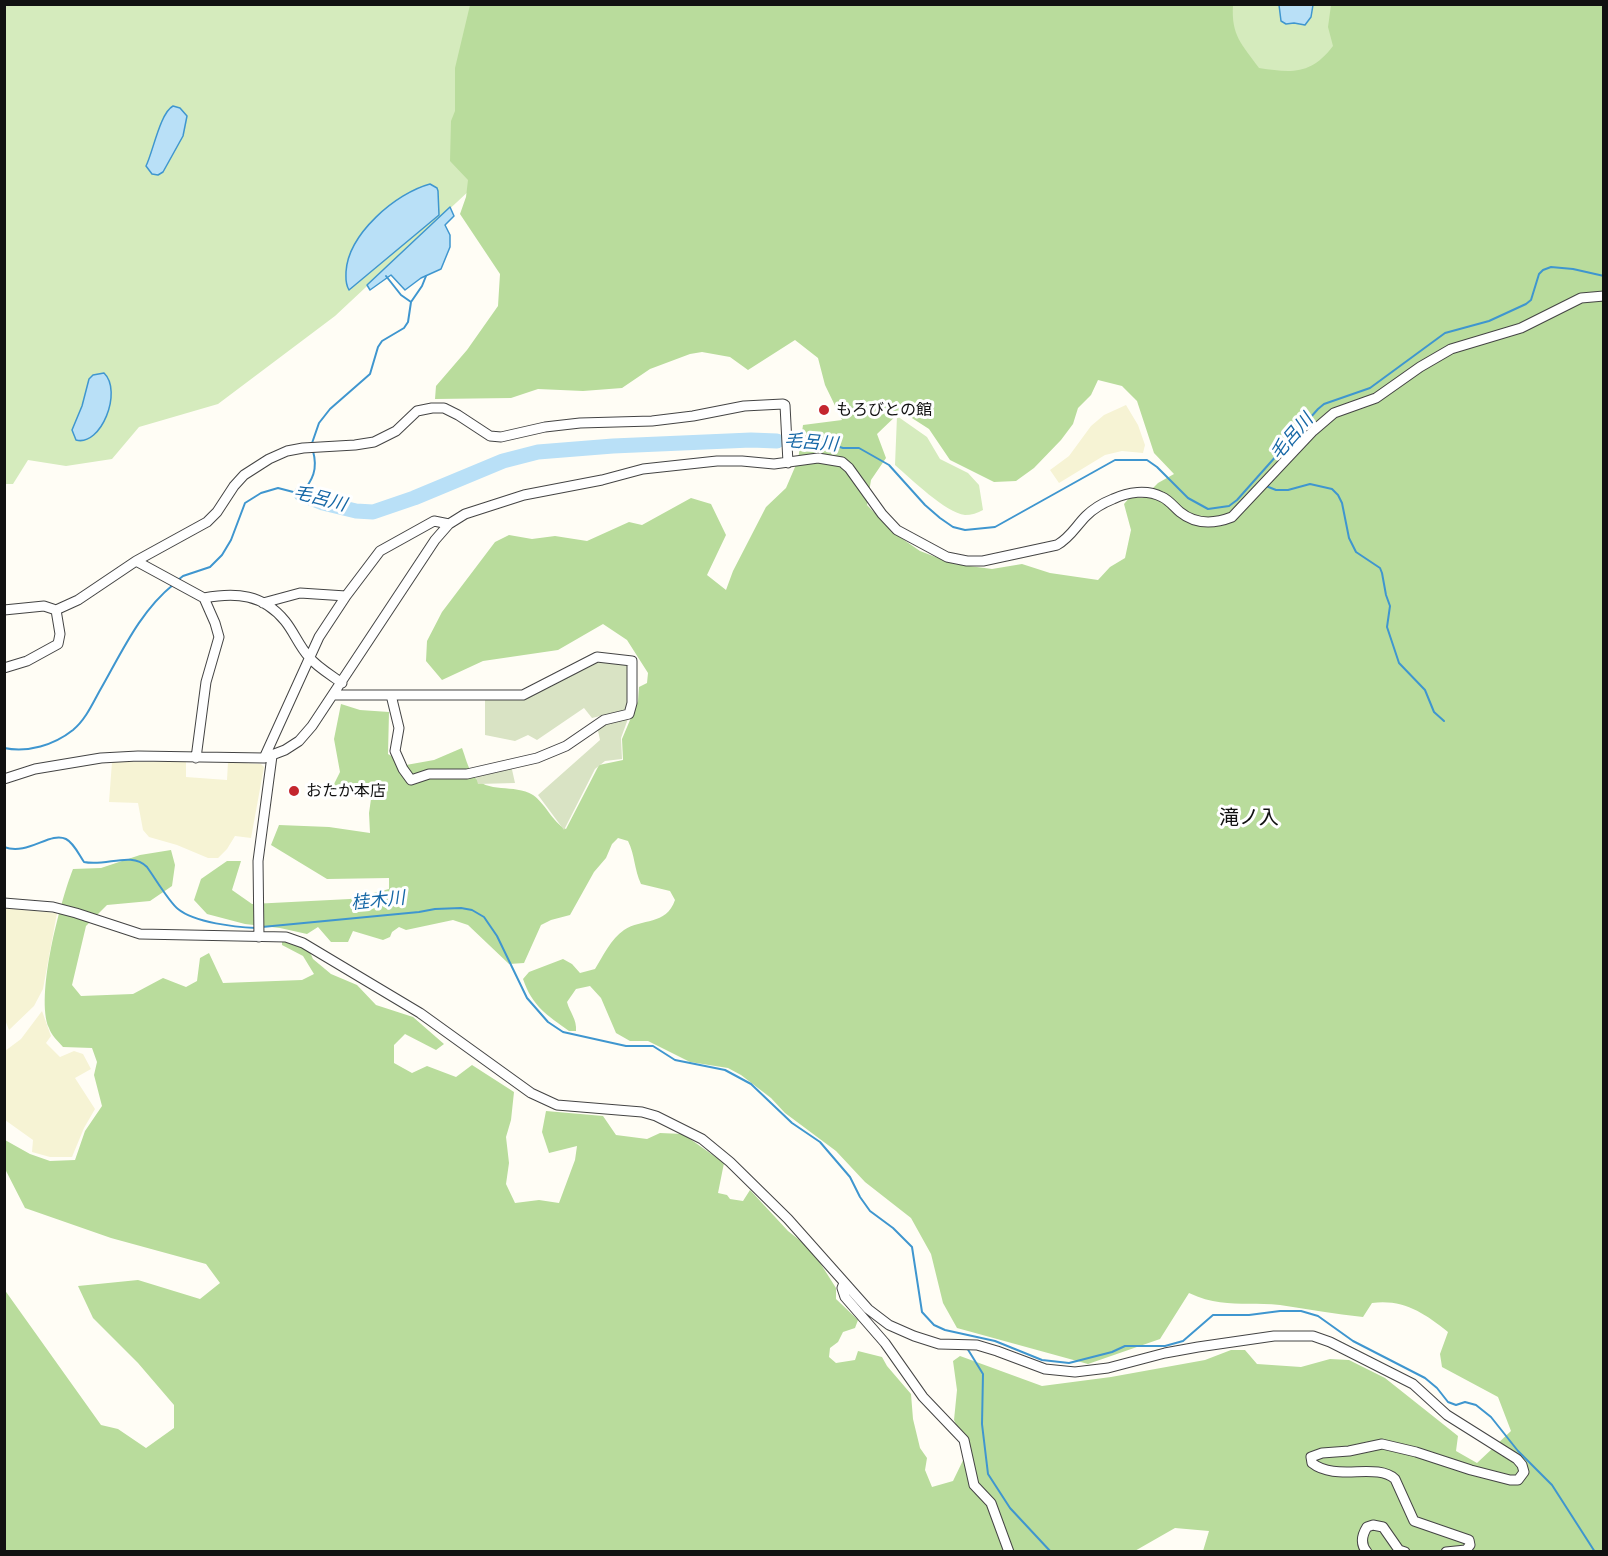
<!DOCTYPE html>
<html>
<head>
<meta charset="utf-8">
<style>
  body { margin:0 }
  #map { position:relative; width:1608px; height:1556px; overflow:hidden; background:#fffdf5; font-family:Merriweather,serif }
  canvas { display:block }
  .frame { position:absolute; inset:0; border:6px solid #111; pointer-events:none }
</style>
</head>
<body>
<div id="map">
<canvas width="1608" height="1556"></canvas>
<div class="frame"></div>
</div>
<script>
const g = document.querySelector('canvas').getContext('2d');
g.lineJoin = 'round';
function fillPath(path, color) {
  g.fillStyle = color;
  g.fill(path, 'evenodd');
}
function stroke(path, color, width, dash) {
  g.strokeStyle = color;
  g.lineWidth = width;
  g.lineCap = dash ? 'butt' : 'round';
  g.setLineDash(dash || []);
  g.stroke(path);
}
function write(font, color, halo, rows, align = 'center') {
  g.font = font + ' Merriweather,"Noto Sans JP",serif';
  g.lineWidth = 6;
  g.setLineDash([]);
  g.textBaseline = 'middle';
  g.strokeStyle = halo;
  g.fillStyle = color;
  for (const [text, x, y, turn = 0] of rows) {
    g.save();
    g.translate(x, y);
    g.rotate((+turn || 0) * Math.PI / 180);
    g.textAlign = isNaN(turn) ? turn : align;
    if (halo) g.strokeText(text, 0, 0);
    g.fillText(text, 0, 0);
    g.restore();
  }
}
const farmland = new Path2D(`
  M1126,405L1138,425L1145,445L1143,453L1122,451L1105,455L1059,483L1050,470L1069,456L1091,426L1104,415Z
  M112,762H186V777L227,780L228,762L261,764L264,767L251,838L235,836L227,849L218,858H208L177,845L149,837L143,830L138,803L109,802Z
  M4,908L57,913L43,989L34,1006L9,1030L4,1017Z
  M42,1011L51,1036L46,1043L60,1057L74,1051L83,1054L91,1069L75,1078L95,1109L84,1128L72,1157H50L32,1152L33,1140L5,1120V1051L21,1039Z`);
const green = new Path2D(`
  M4,5H488L472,188L335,316L218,404L139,427L112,459L66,466L28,460L13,484H5Z
  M1194,5H1375L1323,67L1258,80Z
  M897,416L927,437L940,459L968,473L979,485L983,510C978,513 971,515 965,515C946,513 910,478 895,465Z`);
const forest = new Path2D(`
  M470,5H1233C1231,36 1242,44 1259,68C1292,73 1311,75 1333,46L1328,27L1331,5H1603V1551H1203L1209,1531L1175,1528L1133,1552L5,1551L4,1289L101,1425L118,1429L146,1448L174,1428V1405L138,1363L93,1318L78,1286L138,1280L200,1299L220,1283L206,1264L111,1238L25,1208L4,1167L5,1140L30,1154L50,1161L75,1160L85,1131L102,1106L94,1075L97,1062L92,1048L63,1047C58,1041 51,1035 49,1028C35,997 60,902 73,869L101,868L140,855L171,850L175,865L172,886L150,901L107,905L86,926L72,985L81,996L133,994L163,978L186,987L197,981L200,958L209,953L223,983L302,980L314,974L303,956L282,945V941L309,950L313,959L331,974L357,985L376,1005L413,1017L444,1044L436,1050L405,1034L394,1045V1063L412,1073L427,1066L456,1077L472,1065L514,1092L511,1120L506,1137L509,1163L506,1184L515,1203L539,1200L559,1203L575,1160L577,1146L549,1153L542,1132L546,1111L603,1116L616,1135L647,1139L660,1133L683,1134L724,1163L718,1193L727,1195L730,1199L743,1201L750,1190L788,1231L802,1242L817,1258L836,1288V1299L858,1320L855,1328L843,1332L838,1342L830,1348L829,1357L836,1363L855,1360L858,1351L882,1357L887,1366L911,1394L913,1419L920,1448L927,1458L925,1470L932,1487L953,1481L968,1450L954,1420L957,1390L953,1361L960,1356L1042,1386L1111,1377L1205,1360L1231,1350H1245L1257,1364L1301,1367L1330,1359L1349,1360L1385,1378L1458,1436L1456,1451L1477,1463L1511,1431L1498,1397L1442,1367L1440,1354L1448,1332C1424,1313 1404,1299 1372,1303L1363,1317C1335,1314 1308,1309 1280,1305C1246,1301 1223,1309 1189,1293L1160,1339L1088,1364L957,1328L943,1303L931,1254L911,1218L865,1182L836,1151L785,1113L771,1098L741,1075L728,1068L690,1062L648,1041H630L616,1033L601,998L590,986L576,989L567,1002C570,1013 577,1019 576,1031H569C547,1015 532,1006 523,979L529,972L563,959L572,964L580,973L595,969C603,956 611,939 624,930C642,918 666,926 675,900L670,891L641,884C634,869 635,855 628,841L618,838L612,844L606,858L594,872L570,915L551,920L541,925L524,963L509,964L468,925L453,920L406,930L399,927L392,932L390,937L383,940L353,931L348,942H331L318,927L307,934L280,928L245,924L207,914L194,900L201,879L227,861H241L232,890L252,904L350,899L389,889V878L327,879L271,845L279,825L329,827L370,833L369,813L371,799L356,790L333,786L340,772L334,739L341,704L360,710L389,712L388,754L406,765L434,760L462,748C465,756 468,768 473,775C487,795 514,783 533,795C546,804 552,822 566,829L599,765L623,760L622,739L638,701L639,687L647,683L648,673L627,640L603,624L558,650L483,661L442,680L426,661L427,641L442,612L495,542L509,535L532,539L555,536L587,541L629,522L642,525L691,498L711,504L726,535L707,575L726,590L733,571L766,507L786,488L798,460L803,425L842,420L825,385L818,358L795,340L748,370L730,357L702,352L690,354L650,369L622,388L583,391L538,389L511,398L435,399L436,386L467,350L498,306L500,274L460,214L466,197L468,180L450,161L451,121L455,111V68ZM1098,380L1122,386L1137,401L1154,453L1174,474L1158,483L1143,498L1130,497L1124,504L1131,530L1125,558L1110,567L1098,580L1050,573L1022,564L992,569L954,564L920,551L894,533L867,505L871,480L886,458L877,434L901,411L929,429L950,460L994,482L1016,481L1034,468L1061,440L1073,424L1078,408L1091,395Z`);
const cemetery = new Path2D(`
  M597,660L629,663L630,703L625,710L592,718L584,708L537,740L528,735L515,741L485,735V699H524Z
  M629,716L621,738L622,759L605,761L595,769L564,830L538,795L600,740L597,726Z
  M511,765L515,783L478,784L475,774Z`);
const water = new Path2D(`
  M1279,5H1313L1311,17L1305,25L1294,23L1286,24L1281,21Z
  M173,106L180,108L187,116L183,136L163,172L158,175L152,174L146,166C153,152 160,113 173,106Z
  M430,184L437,188L438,191L439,215L349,290C345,283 346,279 346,272C348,234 396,193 430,184Z
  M450,207L454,216L445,225L450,235V247L441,269L421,278L405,290L391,275L370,290L367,285Z
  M104,373C123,391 101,447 76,440L72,430L82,406L89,379L93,375Z`);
const stream = new Path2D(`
  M386,276L401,295L411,302
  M790,440L812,439L843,448H859L889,465L925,505L940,518L953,527L965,530L995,527L1115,460H1147L1157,467L1188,498L1208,509L1229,506L1237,500L1318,409L1324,404L1370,388L1445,333L1489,321L1526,304L1531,300L1539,274L1543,270L1551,267L1573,269L1604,276
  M777,441L784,440
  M311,446L319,423L330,409L370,374L378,347L382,341L404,328L408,322L411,302L422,286L426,276
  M1266,486L1276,490H1288L1310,484L1332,489L1338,495L1342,503L1349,538L1356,552L1380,568L1382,573L1386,595L1390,606L1387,627L1399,663L1425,690L1434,712L1444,721
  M178,580L183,576L210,567L222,555L231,540L245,503L261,493L278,488L301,494C313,480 318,469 313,451
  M4,748C28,753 54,745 73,730C85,720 92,705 99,692C121,654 139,612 174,584
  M4,847C28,856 50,831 66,839C74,843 79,855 84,862C106,867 131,851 147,867C155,878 169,902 178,909C195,923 236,927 256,928
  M262,927L419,912L435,909L461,908L472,910L484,917L497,936L527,998L548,1022L563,1032L626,1046H653L675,1060L725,1070L751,1084L792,1123L820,1142L850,1177L860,1197L870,1211L893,1228L912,1247L922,1312L934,1325L945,1330L995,1341L1042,1360L1069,1363L1112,1352L1125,1346H1165L1183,1341L1213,1315H1249L1280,1311H1301L1318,1316L1353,1341L1425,1378L1437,1388L1448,1402L1456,1405L1465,1402L1476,1405L1491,1417L1518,1451L1552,1485L1595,1552
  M967,1348L983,1374L982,1424L988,1474L1010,1508L1051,1552`);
const river = new Path2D(`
  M301,494L323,503L356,511L373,512L414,498L503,461L538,452L613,446L751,440L777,441`);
const minor = new Path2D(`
  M136,561L204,598L215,623L219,637L206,682L196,758
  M204,598C236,592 263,594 285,621C294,632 299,646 309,657C317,667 331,675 342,683
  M263,603L300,593L346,596
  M4,610L44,606L56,610
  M56,610L78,600L136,561L207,522L217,512L234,486L244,475L269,459L287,451L303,448L355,445L374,442L396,431L417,411L432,408H444L458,415L490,436L501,437L545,427L580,423L652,421L693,416L744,406L783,404L785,405L788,463
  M597,657L632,661V703L629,714L604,720L566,746L537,758L467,774H429L411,780L403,769L395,751L399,728L391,695H523Z
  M4,668L27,661L58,644L60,634L56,610
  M333,695H391
  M264,758L319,637L346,596L380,551L434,521L449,524
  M4,779L35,769L101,758L138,756L264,758L285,750L299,741L312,726L435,540L449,524L465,514L524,495L602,480L643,469L717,461H742L774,464L818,458L842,462L849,468L882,514L897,530L947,557L967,561H983L1057,545C1070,538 1076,526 1086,516C1094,508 1103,503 1113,499C1128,492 1147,489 1162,497C1169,500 1174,507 1180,512C1196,525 1214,524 1232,517L1313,431L1334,413L1376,398L1420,367L1451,349L1521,328L1581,298L1604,296
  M4,903L53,907L76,913L140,934L286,937L303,943L420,1013L531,1093L557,1105L642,1112L656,1116L702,1139L730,1162L788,1219L868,1309L889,1325L914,1336L939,1344L977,1345L997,1351L1045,1369L1075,1372L1108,1368L1165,1353L1198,1347L1274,1336H1313L1330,1342L1413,1384L1447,1415L1517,1459L1522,1465L1524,1472L1518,1480H1510L1471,1470L1416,1452L1382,1444L1349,1451L1322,1453L1311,1457L1312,1463C1336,1482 1376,1462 1395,1479L1414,1521L1469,1540L1470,1545L1466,1550L1446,1552
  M259,937L258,861L272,756
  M844,1283L842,1288L845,1297L885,1343L923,1397L964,1440L974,1485L991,1503L1009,1552
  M1367,1552C1360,1544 1362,1535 1367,1527L1373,1525L1383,1527L1399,1550L1405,1552`);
const markers = [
  [824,410,6,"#c4262e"],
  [294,791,6,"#c4262e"]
];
const poiNames = [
  ["もろびとの館",836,410],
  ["おたか本店",306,791]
];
const waterNames = [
  ["毛呂川",1292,437,-49],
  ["毛呂川",811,443,5],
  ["毛呂川",320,499,15],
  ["桂木川",378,901,-6]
];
const quarterNames = [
  ["滝ノ入",1249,818]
];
fillPath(farmland, '#f6f3d4');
fillPath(green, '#d5ebbd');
fillPath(forest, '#b9dc9c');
fillPath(cemetery, '#d9e3c4');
fillPath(water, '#b9e0f7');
stroke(water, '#3f96cf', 1.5);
stroke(stream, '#3f96cf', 2);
stroke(river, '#b9e0f7', 15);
stroke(minor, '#444', 11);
stroke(minor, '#fff', 9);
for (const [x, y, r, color] of markers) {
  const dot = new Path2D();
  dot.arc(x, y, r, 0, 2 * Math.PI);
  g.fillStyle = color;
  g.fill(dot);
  stroke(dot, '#fff', 2);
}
write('16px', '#111', '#fff', poiNames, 'left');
write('italic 18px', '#1768a6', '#fff', waterNames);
write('20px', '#111', '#fff', quarterNames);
</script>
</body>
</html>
